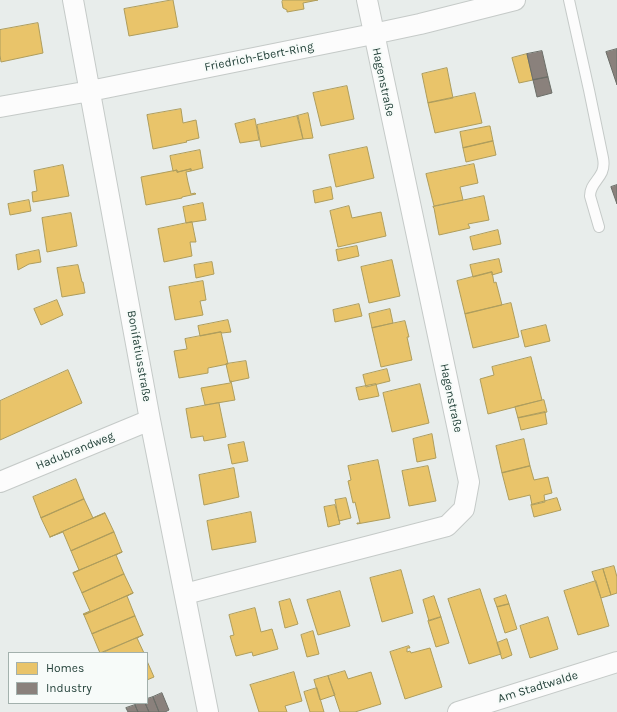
<!DOCTYPE html>
<html>
<head>
<meta charset="utf-8">
<style>
  body { margin:0 }
  #map { position:relative; width:617px; height:712px; overflow:hidden; background:#e8edeb; font-family:Karla,sans-serif }
  canvas { display:block }
  .legend { position:absolute; left:8px; top:652px; width:140px; height:52px; box-sizing:border-box; background:#f7fbf9; border:1px solid #a3b1ad; margin:0; padding:5px 7px; list-style:none; font-size:12px; color:#24423a }
  .legend li { display:flex; align-items:center; gap:8px; height:20px }
  .legend b { width:20px; border:1px solid #a3b1ad }
</style>
</head>
<body>
<div id="map">
<canvas width="617" height="712"></canvas>
<ul class="legend">
<li><b style="height:11px;background:#e9c46a"></b>Homes</li>
<li><b style="height:11px;background:#8a817c"></b>Industry</li>
</ul>
</div>
<script>
const g = document.querySelector('canvas').getContext('2d');
g.lineJoin = 'round';
function fillPath(path, color) {
  g.fillStyle = color;
  g.fill(path, 'evenodd');
}
function stroke(path, color, width, dash) {
  g.strokeStyle = color;
  g.lineWidth = width;
  g.lineCap = dash ? 'butt' : 'round';
  g.setLineDash(dash || []);
  g.stroke(path);
}
function write(font, color, halo, rows, align = 'center') {
  g.font = font + ' Karla,sans-serif';
  g.lineWidth = 4;
  g.setLineDash([]);
  g.textBaseline = 'middle';
  g.strokeStyle = halo;
  g.fillStyle = color;
  for (const [text, x, y, turn = 0] of rows) {
    g.save();
    g.translate(x, y);
    g.rotate((+turn || 0) * Math.PI / 180);
    g.textAlign = isNaN(turn) ? turn : align;
    if (halo) g.strokeText(text, 0, 0);
    g.fillText(text, 0, 0);
    g.restore();
  }
}
const homes = new Path2D(`
  M173,0L178,27L129,36L124,9Z
  M283,0H318L303,3L304,9L287,12V10L283,8L282,2Z
  M38,23L43,53L1,62L0,55V30Z
  M527,54L533,80L519,83L512,58Z
  M447,68L453,98L428,103L422,74Z
  M347,86L354,119L321,126L313,93Z
  M475,93L482,123L435,133L428,103Z
  M181,109L183,123L196,120L199,138L186,141L187,142L153,149L147,115Z
  M308,113L313,138L303,139L297,116Z
  M298,116L303,139L261,147L257,125Z
  M255,119L259,140L240,143L235,124Z
  M489,126H490L493,141L463,148L460,132Z
  M493,141L496,155L466,162L463,148Z
  M367,147L374,178L336,187L329,155Z
  M200,150L203,168L191,171V169L177,172V170L173,171L170,156Z
  M474,164L478,183L460,187L463,200L434,206L426,174Z
  M63,165L69,196L33,202L32,192L37,191L34,171Z
  M191,169V171L186,172L188,182L191,194L195,193L196,194L182,197V198L146,205L141,177L177,170V172Z
  M331,187L333,199L315,203L313,191Z
  M484,196L489,220L468,224L470,228L439,235L434,208L433,207Z
  M29,200L31,211L10,215L8,204Z
  M203,203L206,220L186,223L183,207Z
  M349,206L352,218L381,212L386,236L338,247L330,211Z
  M71,213L77,246L47,252L42,218Z
  M192,222L196,242H190L192,256L164,262L158,229Z
  M498,230L501,244L473,250L470,237Z
  M357,246L359,256L338,261L336,250Z
  M39,250L41,262L29,264L18,270L16,255Z
  M499,259L502,272L492,275V272L473,277L470,265Z
  M392,260L400,296L369,303L361,267Z
  M212,262L214,274L196,278L194,265Z
  M78,265L82,282H83L85,293L62,297L57,268Z
  M492,272L494,283L496,282L502,305L465,314L457,281Z
  M203,281L206,300L200,301L203,315L175,320L169,287Z
  M57,300L63,315L41,325L34,309Z
  M511,303L519,337L473,348L465,314Z
  M359,304L362,316L335,322L333,310Z
  M390,309L393,323L372,328L369,314Z
  M228,320L231,332L222,333L221,332L200,336L198,326Z
  M405,321L409,337H407L412,360L381,367L372,328Z
  M546,325L550,341L525,347L521,331Z
  M221,332L228,364L208,368V373L179,378L174,351L187,349L185,339Z
  M531,357L542,400L488,414L480,379L494,375L492,367Z
  M246,361L249,378L230,382L226,364Z
  M387,369L390,381L366,387L363,375Z
  M68,370L82,403L0,440V401Z
  M231,381L235,400L205,405L201,388L230,383Z
  M376,384L379,396L359,400L356,388Z
  M420,384L429,423L392,432L383,393Z
  M544,400L547,412L518,418L515,407Z
  M219,403L226,437L204,441L203,436L191,438L186,409Z
  M545,412L547,424L521,430L518,418Z
  M432,434L436,458L417,462L413,439Z
  M524,439L530,466L502,473L496,446Z
  M244,442L248,461L232,464L228,445Z
  M378,460L390,518L357,524V523H360L355,502L353,503L348,481L351,480L348,466Z
  M428,466L436,501L409,506L402,471Z
  M530,466L534,480L548,477L552,493L544,495L545,502L532,505L530,495L526,496L509,500L502,473Z
  M234,468L239,497L204,505L199,475Z
  M76,479L84,499L41,518L33,497Z
  M346,498L351,518L339,521L335,500Z
  M557,498L561,510L534,517L531,505Z
  M84,499L93,518L105,513L50,537L41,518Z
  M335,505L340,524L328,527L324,507Z
  M251,512L256,542L212,550L207,521Z
  M105,513L114,532L71,551L63,532L50,537Z
  M114,532L122,552L73,573L79,570L71,551Z
  M122,552L116,555L124,574L82,593L73,573Z
  M614,566L617,577V593L611,595L603,569Z
  M603,569L611,595L601,598L592,572Z
  M401,570L413,613L382,622L370,578Z
  M124,574L133,593L84,615L83,614L90,611L82,593Z
  M596,581L609,626L578,635L564,591Z
  M480,589L501,654L469,664L448,599Z
  M340,591L350,626L318,635L307,600Z
  M133,593L127,596L135,616L92,634L84,615Z
  M506,595L509,604L497,607L494,599Z
  M434,596L441,617L429,621L423,600Z
  M290,599L298,624L285,628L279,602Z
  M509,604L517,629L505,633L497,607Z
  M255,608L261,632L272,629L278,649L253,656L252,652L236,656L230,636L234,635L229,615Z
  M135,616L143,635L100,653L92,634Z
  M441,617L449,643L436,647L428,621Z
  M548,617L558,649L530,658L520,626Z
  M313,631L319,654L307,657L301,635Z
  M143,635L137,638L144,653H102Z
  M507,639L512,655L502,659L497,643Z
  M409,646L410,648H407V652L410,651L411,653L430,648L442,687L405,699L390,652Z
  M147,661L154,677L147,680Z
  M345,671L348,679L371,672L381,704L355,712H340L328,676Z
  M294,672L302,701L285,706L287,712H259L251,687L250,685Z
  M328,676L335,695L320,700L314,680Z
  M317,688L324,712H310L304,692Z`);
const industry = new Path2D(`
  M617,49V85L606,52Z
  M542,51L548,77L533,80L527,54Z
  M548,77L552,93L537,97L533,80Z
  M617,185V204L611,187Z
  M162,693L169,710L165,712H159L153,697Z
  M153,697L159,712H149L145,703H147V699Z
  M139,703H145L149,712H138L135,705Z
  M135,705L138,712H128L126,708Z`);
const service = new Path2D(`
  M569,0L589,90L603,158C604,163 604,167 602,172C598,181 590,185 590,196L599,227`);
const minor = new Path2D(`
  M73,0L150,420L208,712
  M0,107L90,91L373,34L420,24L515,0
  M0,482L150,420
  M185,594L447,526L464,509L469,482L367,0
  M458,712L617,662`);
const streetNames = [
  ["Friedrich-Ebert-Ring",259,57,-11],
  ["Hagenstraße",383,82,78],
  ["Bonifatiusstraße",139,356,80],
  ["Hagenstraße",451,398,78],
  ["Hadubrandweg",75,451,-22],
  ["Am Stadtwalde",538,687,-17]
];
fillPath(homes, '#e9c46a');
stroke(homes, '#ae9d5c', 1);
fillPath(industry, '#8a817c');
stroke(industry, '#6b6e68', 1);
stroke(service, '#c5cac8', 12);
stroke(minor, '#c5cac8', 22);
stroke(service, '#fcfcfc', 10);
stroke(minor, '#fcfcfc', 20);
write('12px', '#24423a', '#f7fbf9', streetNames);
</script>
</body>
</html>
